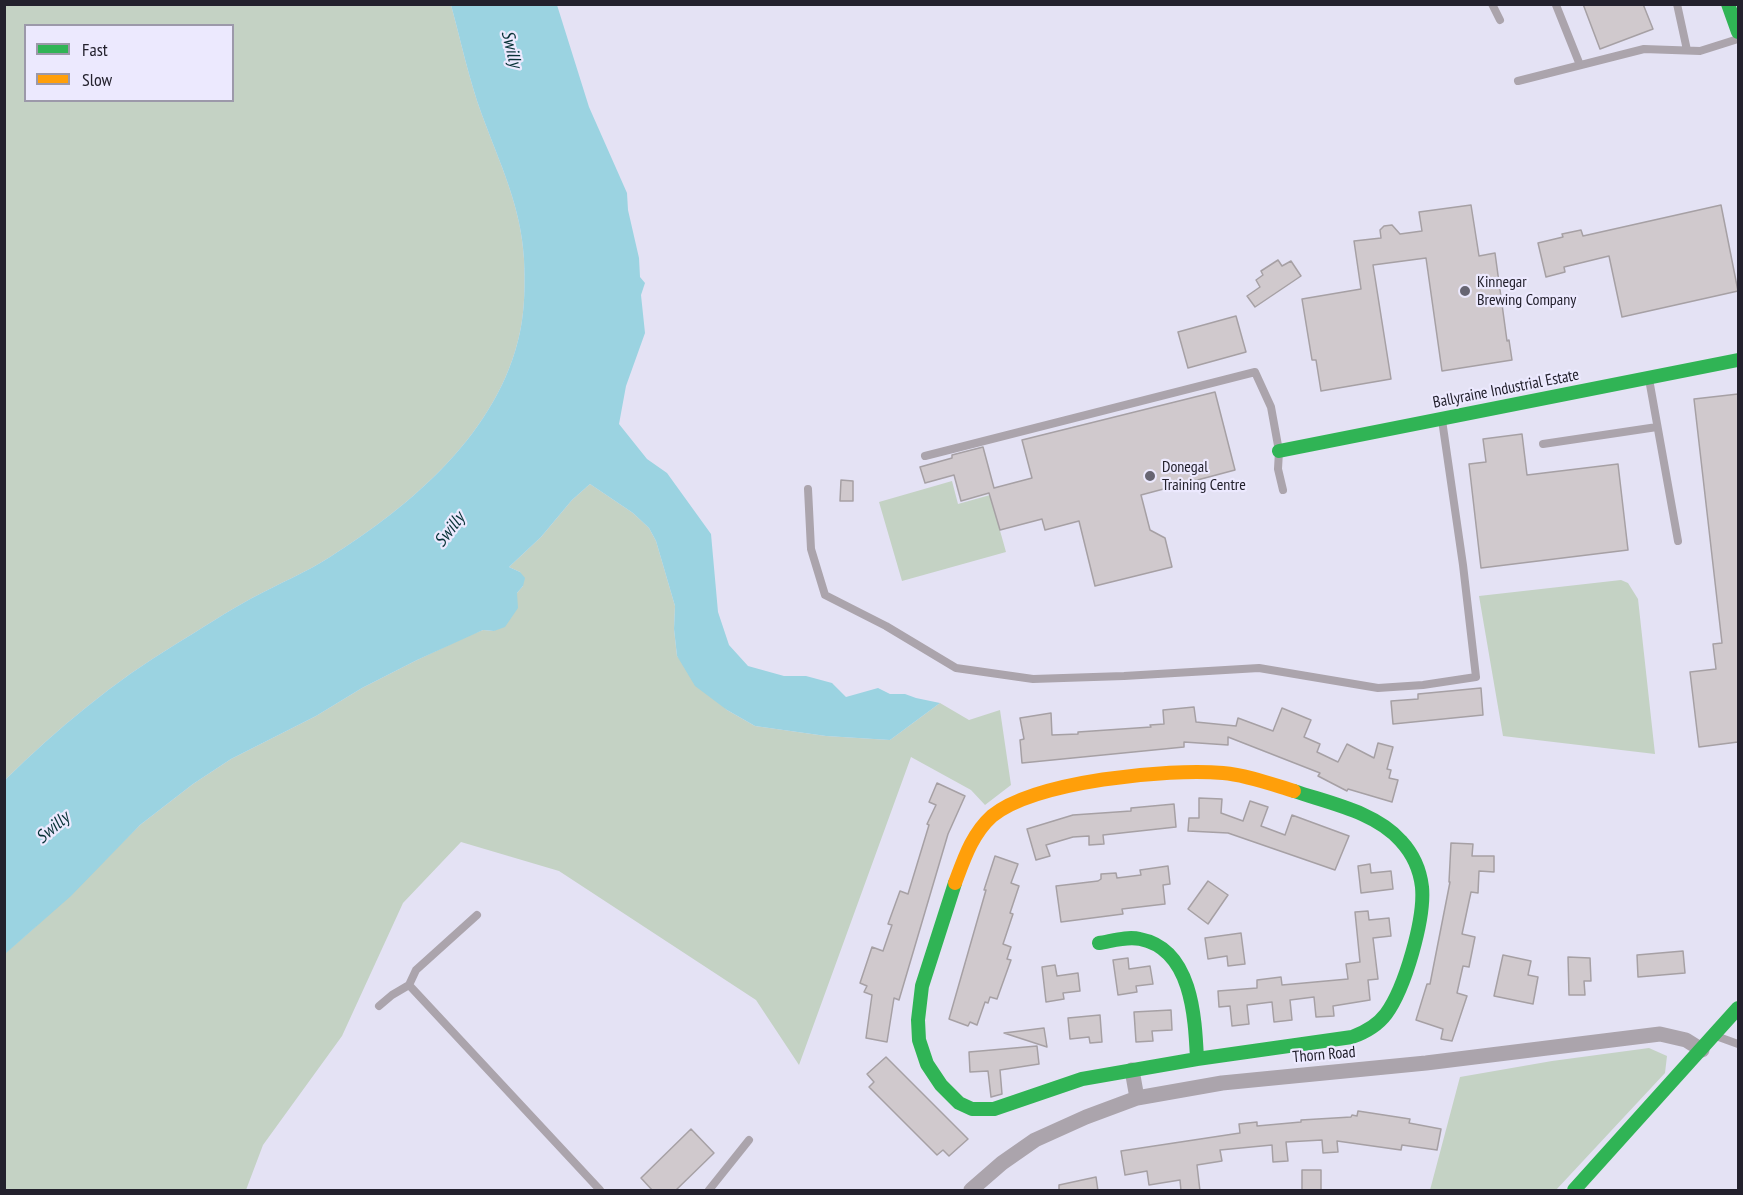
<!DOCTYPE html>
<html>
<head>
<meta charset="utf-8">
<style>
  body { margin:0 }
  #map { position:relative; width:1743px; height:1195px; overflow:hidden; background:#e4e2f4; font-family:"PT Sans Narrow",sans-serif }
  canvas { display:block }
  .frame { position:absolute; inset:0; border:6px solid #23212d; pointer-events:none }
  .legend { position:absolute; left:24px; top:24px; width:210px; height:78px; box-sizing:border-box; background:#ece9fe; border:2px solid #9c99aa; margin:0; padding:8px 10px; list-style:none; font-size:18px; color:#23212d }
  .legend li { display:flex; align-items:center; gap:12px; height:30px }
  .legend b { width:30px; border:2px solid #9c99aa }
</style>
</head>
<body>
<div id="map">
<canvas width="1743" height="1195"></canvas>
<div class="frame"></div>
<ul class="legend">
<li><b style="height:8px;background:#30b455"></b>Fast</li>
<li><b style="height:8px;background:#ff9f0a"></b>Slow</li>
</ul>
</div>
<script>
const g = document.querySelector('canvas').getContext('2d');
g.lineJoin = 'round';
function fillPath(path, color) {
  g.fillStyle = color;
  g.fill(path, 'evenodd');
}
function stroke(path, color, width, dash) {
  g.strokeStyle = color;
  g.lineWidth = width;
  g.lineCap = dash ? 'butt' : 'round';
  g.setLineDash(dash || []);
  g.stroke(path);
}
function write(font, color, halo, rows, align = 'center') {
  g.font = font + ' "PT Sans Narrow",sans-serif';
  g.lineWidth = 4.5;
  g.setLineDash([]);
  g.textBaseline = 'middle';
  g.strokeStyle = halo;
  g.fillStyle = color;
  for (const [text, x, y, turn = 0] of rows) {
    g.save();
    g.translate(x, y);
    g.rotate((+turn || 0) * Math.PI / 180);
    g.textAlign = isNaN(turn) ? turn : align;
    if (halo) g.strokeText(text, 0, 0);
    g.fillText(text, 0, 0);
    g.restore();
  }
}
const green = new Path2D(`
  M5,5H451C461,41 469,80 482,115C500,164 521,206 524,259C525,284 525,308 520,332C499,432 412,505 330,557C305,573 278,584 252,598C226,612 201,629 176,644C113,682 57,729 5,780ZM26,26H232V100H26Z
  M952,481L958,504L990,495L1006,552L902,581L879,502Z
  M590,484L633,513L649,528L656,541L675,606L674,629L677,656L727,710L755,726L826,736L890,740L940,703L969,720L1000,710L1011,785L985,805L971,790L911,757L799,1065L756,1000L559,871L461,842L403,903L342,1036L263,1145L246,1190H5L4,954L33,929L140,825L193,784L231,759L316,716L362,688L417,660L470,635L483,630L494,631L517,593L523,586L520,572L509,567L541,537L572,500Z
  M1621,580L1628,583L1638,599L1655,754L1503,736L1479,596Z
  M1649,1048L1667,1056L1665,1073L1556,1190H1430L1460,1077L1552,1061Z`);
const water = new Path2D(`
  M451,5H557L589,107L627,193L628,210L639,258L640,277L645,283L641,295L645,333L626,386L619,424L647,459L667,473L711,534L718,612L729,645L748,666L784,676H806L832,683L846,697L878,688L890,694H905L916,698L940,703L890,740L826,736L755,726L727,710L695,686L677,656L674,629L675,606L656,541L649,528L633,513L590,484L572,500L541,537L509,567L520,572L525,578L523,586L517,593L518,608L505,627L494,631L483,630L417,660L362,688L316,716L231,759L193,784L140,825L71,896L5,954V780C57,729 113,682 176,644C201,629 226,612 252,598C278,584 305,573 330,557C412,505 499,432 520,332C525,308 525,284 524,259C521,206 500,164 482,115C469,80 461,41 451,5Z`);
const building = new Path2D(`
  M1583,4H1643L1653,29L1600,49Z
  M1471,205L1479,256L1495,253L1507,341L1509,340L1512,360L1442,371L1426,258L1373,265L1391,379L1321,391L1316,360H1312L1302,299L1361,289L1354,241L1381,238L1380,230L1384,226L1392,225L1400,234L1422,231L1419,212Z
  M1721,205L1738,291L1622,317L1609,256L1564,267L1565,272L1546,277L1538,243L1563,237L1562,234L1581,230L1583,236Z
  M1278,260L1282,266L1291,261L1301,276L1255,307L1247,296L1260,287L1256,280L1263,275L1261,271Z
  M1236,316L1246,352L1188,368L1178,332Z
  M1215,392L1235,470L1141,495L1150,530L1165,538L1172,567L1095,586L1079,521L1045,530L1042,519L1000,530L989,493L961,501L954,475L925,483L920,467L952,458V455L983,447L994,488L1032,478L1022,440Z
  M1738,394V742L1699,747L1690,672L1716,669L1713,644L1722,643L1694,399Z
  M1522,434L1527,475L1618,464L1628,550L1481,568L1469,464L1486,462L1483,439Z
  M841,480L853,481V501H840Z
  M1481,688L1483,715L1393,724L1391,701L1418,699V694Z
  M1194,707L1196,722L1236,726L1238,718L1273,731L1282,708L1311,720L1304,737L1320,744L1317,752L1338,762L1347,744L1374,758L1378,743L1393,747L1387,769L1391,770L1389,778L1398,780L1392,802L1348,789L1347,791L1318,776L1320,773L1228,737V745L1184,742V747L1022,763L1020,740L1024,739L1020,718L1051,713L1052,735L1078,734V732L1151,727L1150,725L1164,724L1163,710Z
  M937,783L965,796L948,834L899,1000L894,998L887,1042L866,1038L872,995L864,992L867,986L860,983L872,947L883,951L892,925L888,924L900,891L908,894L929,825L927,824L936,805L929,802Z
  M1199,798L1222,799L1221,813L1243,821L1250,801L1268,807L1261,826L1285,835L1292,815L1349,836L1335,870L1228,833L1188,831L1189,818H1199Z
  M1174,804L1176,827L1103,835L1104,844L1089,845V836L1073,837L1046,845L1050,856L1036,860L1027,829L1073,815L1131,811V808Z
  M1451,843L1473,844L1472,856H1494V872L1479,871L1478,893L1471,892L1462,934L1475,937L1469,967L1463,966L1457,993L1467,996L1452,1041L1441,1039L1443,1029L1416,1020L1427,984H1430L1450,882H1449Z
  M995,856L1018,864L1011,883L1019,886L1010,913L1013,914L1003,944L1011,947L1007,959L1011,960L997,999L990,997L988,1003L985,1002L977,1025L970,1022L968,1026L949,1019L986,890H984Z
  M1370,864L1371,873L1391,871L1393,889L1361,893L1358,866Z
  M1168,866L1170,884L1163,885L1165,904L1122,909L1123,914L1061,922L1056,886L1098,881L1101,879V874L1116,873L1117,878L1141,875L1140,870Z
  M1208,881L1228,895L1208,924L1188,909Z
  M1368,911L1369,920L1389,918L1391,936L1373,938L1378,979L1368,980L1370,1000L1333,1006L1334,1016L1316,1017L1314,997L1290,1000L1292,1020L1274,1022L1272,1002L1247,1005L1249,1024L1232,1026L1230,1006L1219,1007L1218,991L1257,988V980L1281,977L1282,985L1348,979L1346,964L1360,962L1355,912Z
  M1241,933L1245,964L1228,966L1227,956L1208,959L1205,938Z
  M1683,951L1685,973L1638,977L1637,955Z
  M1503,955L1531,961L1528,975L1538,977L1533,1004L1494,996Z
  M1568,957L1590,958L1591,981H1584L1585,995H1569Z
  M1128,958L1129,969L1150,966L1153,984L1136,986L1137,992L1118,995L1113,960Z
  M1055,965L1057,976L1078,973L1080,991L1063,993L1064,999L1046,1002L1042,967Z
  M1171,1010L1172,1030L1152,1031L1153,1041L1136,1042L1134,1012Z
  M1100,1015L1102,1042L1090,1043L1089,1037L1070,1039L1068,1018Z
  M1044,1028L1047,1047L1004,1033Z
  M1037,1046L1039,1064L1000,1070L1002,1094L991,1097L988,1071L970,1072L969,1052Z
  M886,1057L968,1139L949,1156L943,1150L937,1155L869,1087L874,1082L867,1074Z
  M1358,1111L1410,1119L1409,1123L1441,1129L1437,1150L1402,1145L1401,1150L1337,1141L1338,1152L1323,1153L1322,1140L1286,1142L1288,1161L1273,1162L1272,1145L1220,1150L1222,1161L1197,1165L1200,1191H1181L1180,1180L1149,1185L1147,1171L1125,1175L1121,1151L1240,1133L1239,1124L1257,1122V1126L1301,1122V1120L1351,1117L1352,1115L1357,1116Z
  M691,1129L714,1153L675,1191H653L641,1178Z
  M1302,1170H1321V1191H1302Z
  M1096,1177L1098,1191H1059V1185Z`);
const lane = new Path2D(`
  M1492,4L1500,20
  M1677,4L1687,50
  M1556,5L1580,65
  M1518,81L1644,49L1700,51L1738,39
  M1649,379L1678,541
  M1543,444L1657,427
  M925,456L1255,372L1271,407L1279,451L1278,469L1283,490
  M808,489L811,549L825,595L886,626L956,668L1033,679L1124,676L1259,668L1378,688L1423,685L1476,677L1463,565L1442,420
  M409,985L600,1190
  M379,1006L392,995L409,985L416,970L477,915
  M1716,1036L1738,1044
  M709,1190L749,1140`);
const street = new Path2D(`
  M1132,1070L1137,1098
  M971,1190L1002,1163L1035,1140L1086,1117L1137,1098L1222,1083L1426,1063L1660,1034L1686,1040L1702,1050`);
const fast = new Path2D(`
  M1728,4L1738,32
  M1279,451L1738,360
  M955,883L922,986L918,1020L919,1040L927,1064L941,1085L959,1103L972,1109H994L1082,1079L1197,1059
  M1099,943C1112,941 1127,936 1140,939C1192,949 1195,1017 1197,1059L1352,1037C1366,1032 1377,1026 1386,1014C1405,988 1425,919 1422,887C1420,870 1413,854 1401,841C1376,812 1329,803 1294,791
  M1574,1190L1738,1008`);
const slow = new Path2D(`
  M955,883C964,859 972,834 992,816C1035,781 1168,768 1223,773C1247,775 1271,784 1294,791`);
const markers = [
  [1465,291,6,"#676573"],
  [1150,476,6,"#676573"]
];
const poiNames = [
  ["Kinnegar",1477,282],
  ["Brewing Company",1477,300],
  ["Donegal",1162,467],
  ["Training Centre",1162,485]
];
const streetNames = [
  ["Ballyraine Industrial Estate",1506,389,-11],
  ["Thorn Road",1324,1055,-5]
];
const waterNames = [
  ["Swilly",511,49,76],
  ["Swilly",450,530,-53],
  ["Swilly",53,828,-41]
];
fillPath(green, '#c4d2c4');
fillPath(water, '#9bd3e1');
fillPath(building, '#d0c9cd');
stroke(building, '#a6a0a4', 1.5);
stroke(lane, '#aba4ac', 8);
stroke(street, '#aba4ac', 15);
stroke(fast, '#30b455', 14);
stroke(slow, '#ff9f0a', 14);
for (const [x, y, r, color] of markers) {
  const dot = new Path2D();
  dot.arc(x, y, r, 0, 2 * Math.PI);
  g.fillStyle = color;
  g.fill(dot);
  stroke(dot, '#ece9fe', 2);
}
write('16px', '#23212d', '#ece9fe', poiNames, 'left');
write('16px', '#23212d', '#ece9fe', streetNames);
write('italic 18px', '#083237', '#ece9fe', waterNames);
</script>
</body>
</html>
